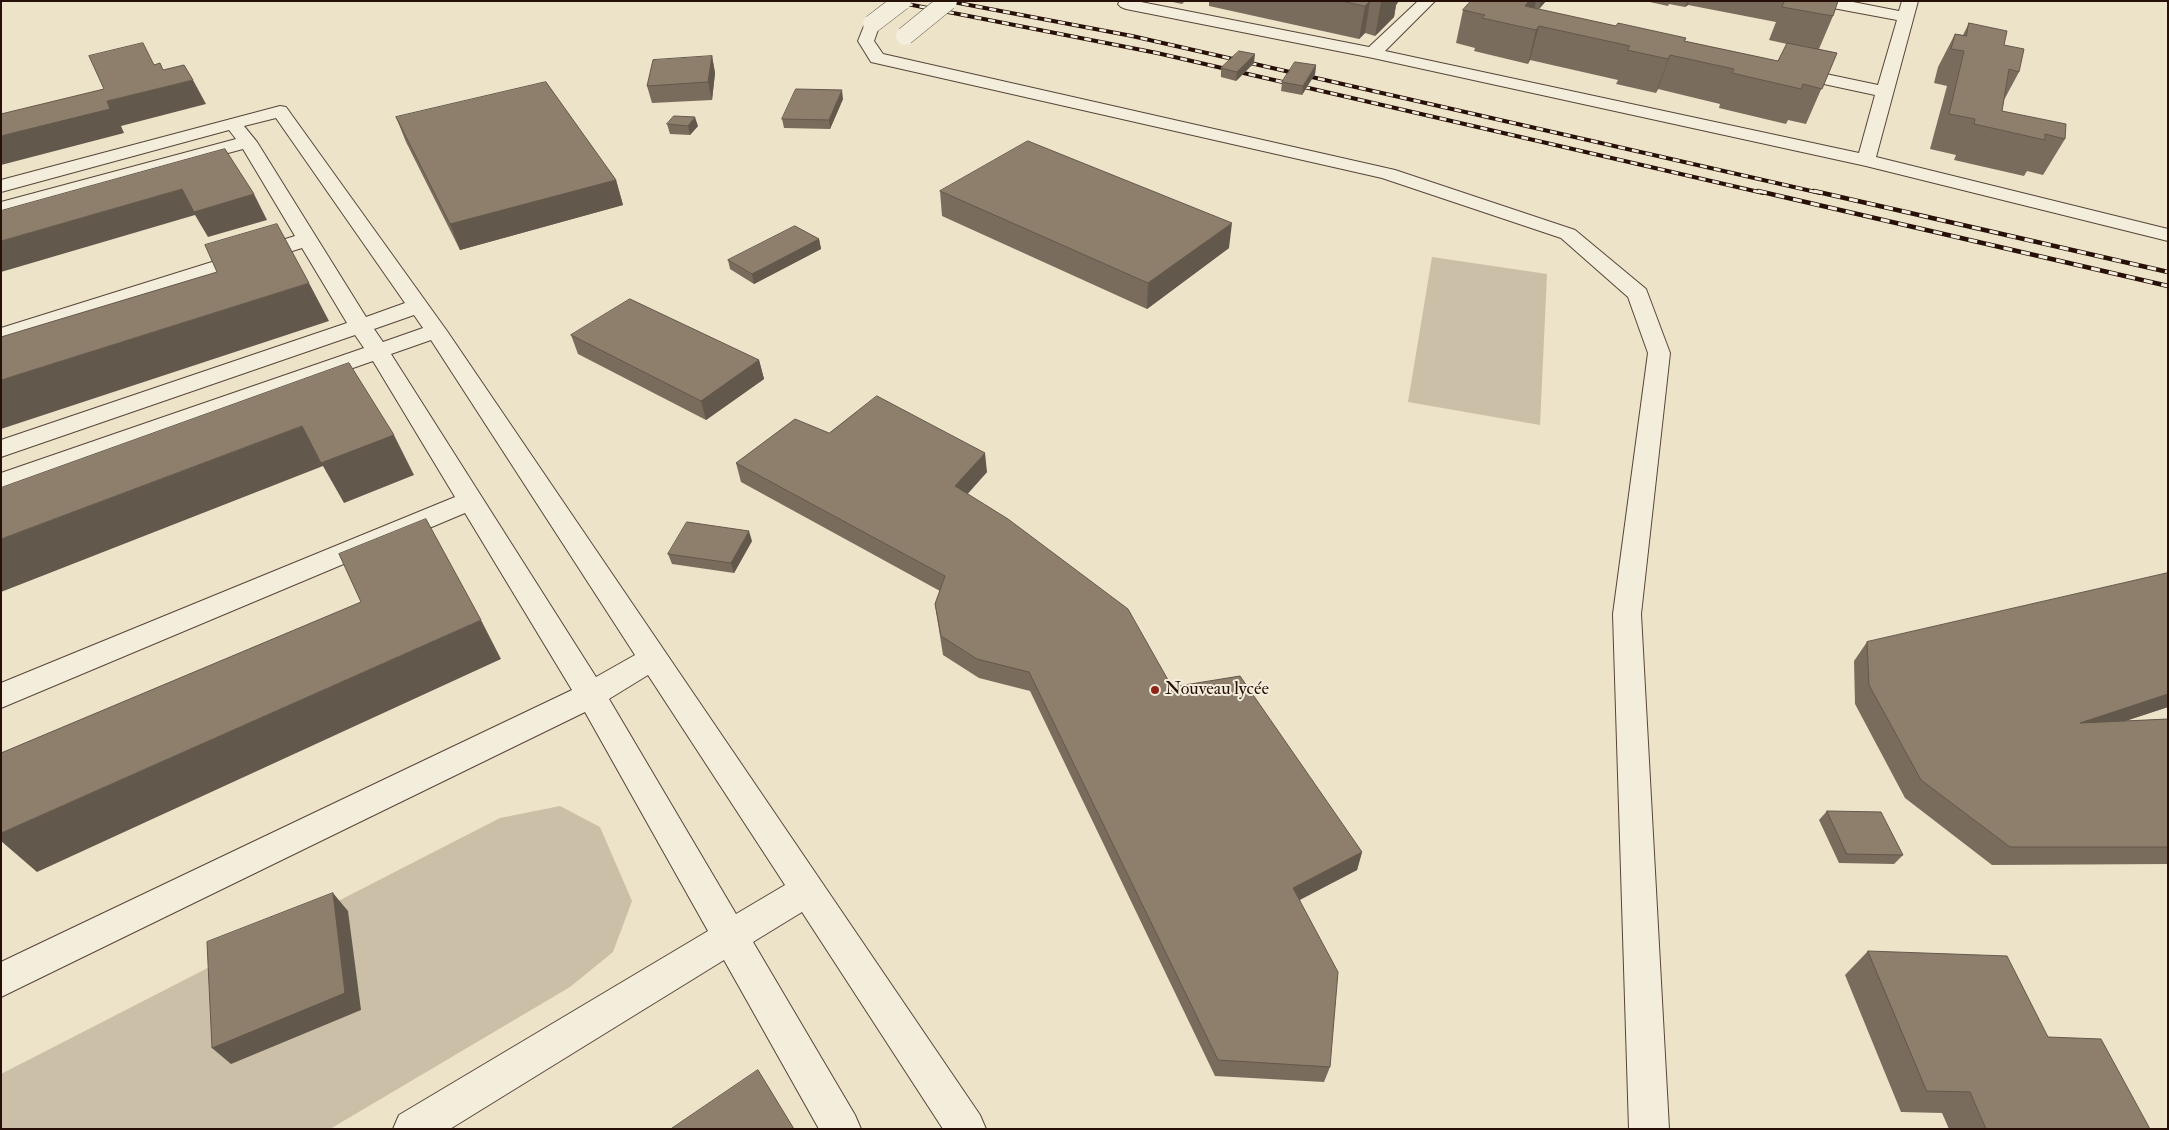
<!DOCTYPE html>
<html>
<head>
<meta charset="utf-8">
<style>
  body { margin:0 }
  #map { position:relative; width:2169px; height:1130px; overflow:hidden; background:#ede3c9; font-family:"IM FELL Double Pica",serif }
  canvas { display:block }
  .frame { position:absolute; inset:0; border:2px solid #271007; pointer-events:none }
</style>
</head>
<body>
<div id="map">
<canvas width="2169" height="1130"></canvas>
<div class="frame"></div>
</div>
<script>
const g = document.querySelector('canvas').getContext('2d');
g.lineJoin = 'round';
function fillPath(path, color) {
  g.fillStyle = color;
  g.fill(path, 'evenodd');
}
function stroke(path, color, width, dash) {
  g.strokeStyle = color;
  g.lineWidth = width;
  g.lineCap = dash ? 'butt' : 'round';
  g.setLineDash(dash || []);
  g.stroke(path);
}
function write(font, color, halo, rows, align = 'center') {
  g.font = font + ' "IM FELL Double Pica",serif';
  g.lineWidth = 4;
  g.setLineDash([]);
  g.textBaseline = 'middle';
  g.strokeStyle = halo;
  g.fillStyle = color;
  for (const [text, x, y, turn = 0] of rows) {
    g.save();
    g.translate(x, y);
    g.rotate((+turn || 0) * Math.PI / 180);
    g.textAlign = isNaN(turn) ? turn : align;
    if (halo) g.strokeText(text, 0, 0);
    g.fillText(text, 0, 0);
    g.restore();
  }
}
const green = new Path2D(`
  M1432,257L1547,274L1540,425L1408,402Z
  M560,806L600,827L632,901L613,952L570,987L330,1129H1V1074L500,818Z`);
const minor = new Path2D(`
  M1120,1H1136L1369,47L1418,1H1435L1385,51L1859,153L1875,95L1782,75L1780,71L1782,67L1788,66L1878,85L1897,20L1822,6L1817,4L1814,1H1848L1899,11L1902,1H1918L1876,157L2168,229V241L1866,166L1373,58L1126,9L1121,7L1118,4Z
  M872,19L878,21L880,24L874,41L883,54L1395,170L1575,230L1646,289L1670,353L1641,614L1669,1129H1629L1613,614L1648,353L1628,297L1561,238L1382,178L871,62L858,41L866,21Z
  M280,106L286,107L447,331L980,1115L986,1129H943L802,912L753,942L855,1115L861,1129H819L724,960L450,1129H393L399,1115L708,931L585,712L1,997V962L572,690L465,513L1,708V683L455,497L373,361L1,491V473L364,348L355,335L1,457V440L347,323L302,248L1,342V328L295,236L243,149L1,214V202L236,139L229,130L1,192V180ZM276,118L405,303L366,317L257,142L244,126ZM414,315L423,328L383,342L374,329ZM431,340L635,655L596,677L391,354ZM648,675L785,885L736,914L609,699Z`);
const railFar1 = new Path2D(`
  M892,1L1157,53L1763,193
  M948,1L1132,36L1820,193`);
const rail = new Path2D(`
  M1758,191L2168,286
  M1814,191L2168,272`);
const minorBridge = new Path2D(`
  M872,24L902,1
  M905,36L948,1`);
const wall = new Path2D(`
  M1168,1H1185L1182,4Z
  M1209,1H1399L1396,5L1394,17L1375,36L1365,33L1359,39L1209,6Z
  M1471,1H1546L1539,9L1534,8L1616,26L1686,38L1685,41L1778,61L1787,44L1769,40L1776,22L1688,5L1685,7L1669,4L1668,6L1645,1H1838L1833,16L1819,49L1837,53L1806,124L1788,120L1786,124L1719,108L1720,104L1658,89L1656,93L1616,84L1618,80L1530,60L1528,64L1474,51L1475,48L1456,43L1463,10Z
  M1969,23L2004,45L2019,72L2004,100L2002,111L2065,139L2043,175L2027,171L2024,176L1954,160L1956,155L1930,149L1947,86L1934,83L1938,67L1955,34L1963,35Z
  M712,56L715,73L712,100L652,103L647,86Z
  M1254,63L1236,81L1221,77V68Z
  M1316,65L1315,74L1302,95L1281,91L1282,82Z
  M843,99L830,129L784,128L782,119Z
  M396,117L616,180L623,205L460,250L406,142Z
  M667,124L698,126L690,135L670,134Z
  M940,191L1229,248L1147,309L942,216Z
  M819,239L821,249L754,284L730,269L728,260Z
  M571,335L759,360L764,379L706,420L578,354Z
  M829,433L987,472L967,494L1172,687L1362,852L1357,870L1300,900L1330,1067L1324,1082L1215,1076L1030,691L979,678L943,655L935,604L940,591L741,482L736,463Z
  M752,541L734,573L672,564L668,554Z
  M2168,573V707L2125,721L2168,719V864L1992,865L1905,798L1855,704L1854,661L1867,642Z
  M1827,811L1903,855L1894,864L1839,863L1819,820Z
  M1868,951L2048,1037L2150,1129H1949L1942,1113L1901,1112L1845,975Z`);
const shadedWall = new Path2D(`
  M1370,1L1365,33L1359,39L1365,6Z
  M1382,1H1399L1396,5L1394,17L1375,36L1381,2Z
  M1524,1H1536L1531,23Z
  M1541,1H1546L1539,9Z
  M1687,1H1689L1688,5L1685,7Z
  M1539,26L1530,60L1528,64L1536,30Z
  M1255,54L1254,63L1236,81L1237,72Z
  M1670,55L1658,89L1656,93L1668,59Z
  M712,56L715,73L712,100L708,82Z
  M1316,65L1315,74L1302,95L1303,86Z
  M193,80L206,104L121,126L124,133L1,165V136L107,101Z
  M842,90L843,99L830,129L829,120Z
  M695,117L698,126L690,135L688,126Z
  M616,180L623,205L460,250L450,224Z
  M182,189L254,194L267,220L208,237L195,215L1,272V241Z
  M1232,223L1229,248L1147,309L1148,283Z
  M819,239L821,249L754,284L752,274Z
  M309,283L329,321L1,429V380Z
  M759,360L764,379L706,420L701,401Z
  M302,426L394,435L414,475L344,503L323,466L1,592V539Z
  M985,453L987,472L957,506L955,486Z
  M749,531L752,541L734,573L731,563Z
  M481,620L501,659L37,872L1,841V833Z
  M2168,694V707L2062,742L2080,723Z
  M1362,852L1357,870L1289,905L1293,888Z
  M333,893L348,911L361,1010L231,1064L212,1048Z`);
const building = new Path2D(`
  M1342,1H1370L1365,6Z
  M1471,1H1529L1525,6L1616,26L1618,23L1686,38L1684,41L1778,61L1787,43L1837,53L1822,89L1803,84L1801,89L1732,73L1734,69L1670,55L1668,59L1627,50L1630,46L1539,26L1536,30L1482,18L1485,15L1463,10Z
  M1785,1H1838L1833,16L1782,7Z
  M1969,23L2007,31L2004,45L2024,49L2019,72L2009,69L2002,111L2066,124L2065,139L2045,134V140L1974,124L1975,119L1949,114L1964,51L1951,49L1955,34L1966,36Z
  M143,43L154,65L160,63L163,70L184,65L193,80L107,101L110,109L1,136V114L104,89L89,56Z
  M1239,51L1255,54L1237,72L1221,68Z
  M712,56L708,82L647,86L653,60Z
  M1295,62L1316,65L1303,86L1282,82Z
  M546,82L616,180L450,224L396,117Z
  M796,89L842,90L829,120L782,119Z
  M674,116L695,117L688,126L667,124Z
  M1028,141L1232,223L1148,283L940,191Z
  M225,149L254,194L194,212L182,189L1,241V211Z
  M277,224L309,283L1,380V337L217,272L205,245Z
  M795,226L819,239L752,274L728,260Z
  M630,299L759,360L701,401L571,335Z
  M349,363L394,435L321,463L302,426L1,539V488Z
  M877,396L985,453L955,486L1008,519L1128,609L1172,687L1240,676L1362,852L1293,888L1338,972L1330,1067L1218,1060L1029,672L977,659L941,636L935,604L945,576L736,463L795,419L829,433Z
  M426,519L481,620L1,833V753L361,602L339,554Z
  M687,522L749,531L731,563L668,554Z
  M2168,573V694L2080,723L2168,719V847H2010L1921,780L1869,685L1867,642Z
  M1827,811L1881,812L1903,855L1847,854Z
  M333,893L345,993L212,1048L207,942Z
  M1868,951L2007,956L2048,1037L2101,1039L2150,1129H1986L1970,1092L1927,1091Z
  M758,1070L794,1129H671Z`);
const markers = [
  [1155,690,5,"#8f2418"]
];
const poiNames = [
  ["Nouveau lycée",1165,690]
];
fillPath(green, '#cbbfa8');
stroke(minor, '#584538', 2);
fillPath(minor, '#f3eddc');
stroke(railFar1, '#271007', 4);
stroke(rail, '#271007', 4.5);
stroke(railFar1, '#f3eddc', 2.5, [7]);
stroke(rail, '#f3eddc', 3, [9]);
stroke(minorBridge, '#584538', 19, []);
stroke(minorBridge, '#f3eddc', 18);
fillPath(wall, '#7a6c5d');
fillPath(shadedWall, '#63584c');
fillPath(building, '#8e7e6c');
stroke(building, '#63584c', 1);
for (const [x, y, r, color] of markers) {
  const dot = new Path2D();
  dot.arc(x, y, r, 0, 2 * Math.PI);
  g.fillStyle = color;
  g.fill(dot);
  stroke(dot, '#f3eddc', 2);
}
write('18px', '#271007', '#f3eddc', poiNames, 'left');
</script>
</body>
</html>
